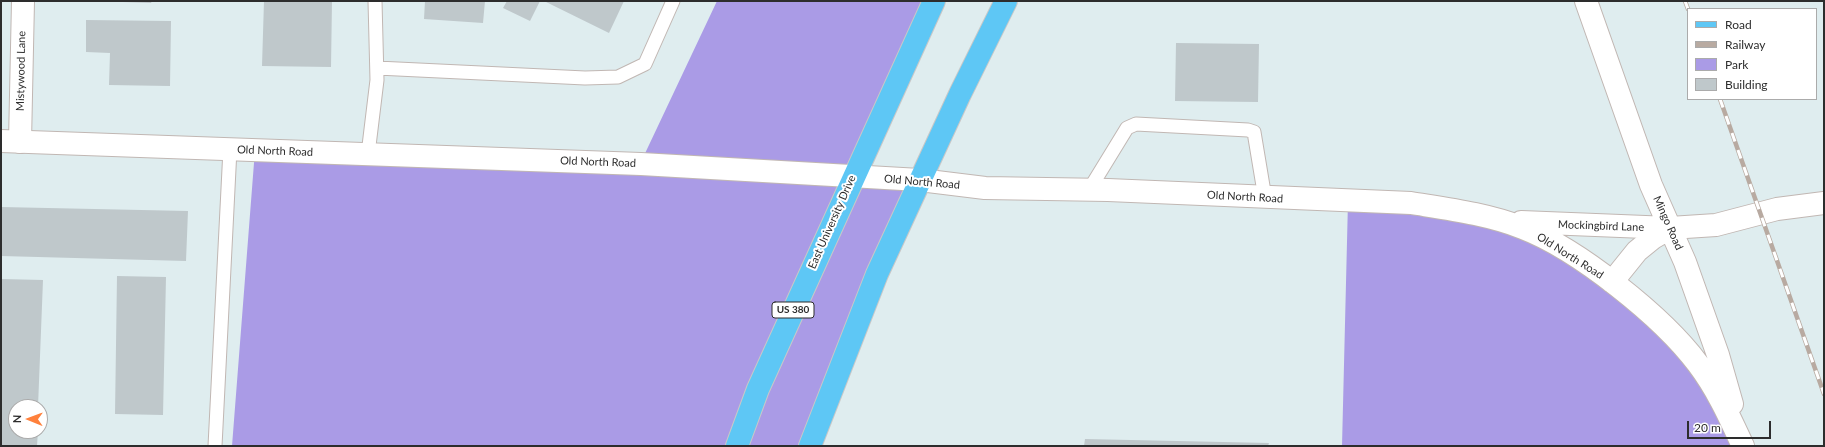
<!DOCTYPE html>
<html>
<head>
<meta charset="utf-8">
<style>
  body { margin:0 }
  #map { position:relative; width:1825px; height:447px; overflow:hidden; background:#dfedef; font-family:Lato,sans-serif }
  canvas { display:block }
  .frame { position:absolute; inset:0; border:2px solid #2d2d2d; pointer-events:none }
  .legend { position:absolute; left:1687px; top:8px; width:130px; height:92px; box-sizing:border-box; background:#fff; border:1px solid #ababab; margin:0; padding:5px 7px; list-style:none; font-size:12px; color:#2d2d2d }
  .legend li { display:flex; align-items:center; gap:8px; height:20px }
  .legend b { width:20px; border:1px solid #ababab }
  .north { position:absolute; left:8px; top:399px; width:40px; height:40px; box-sizing:border-box; background:#fff; border:1px solid #ababab; border-radius:50%; rotate:271deg; font-size:11px; font-weight:700; line-height:16px; text-align:center; color:#2d2d2d }
  .north::after { content:''; display:block; margin:auto; width:14px; height:18px; background:#ff813c; clip-path:polygon(50% 0,100% 100%,50% 72%,0 100%) }
  .scale { position:absolute; left:1687px; top:421px; width:84px; height:18px; box-sizing:border-box; border:2px solid #2d2d2d; border-top:0; padding-left:5px; font-size:12px; line-height:14px; white-space:nowrap; color:#2d2d2d; -webkit-text-stroke:3px #fff; paint-order:stroke }
</style>
</head>
<body>
<div id="map">
<canvas width="1825" height="447"></canvas>
<div class="frame"></div>
<ul class="legend">
<li><b style="height:5px;background:#5ec7f5"></b>Road</li>
<li><b style="height:5px;background:#b8aaa1"></b>Railway</li>
<li><b style="height:11px;background:#aa9be6"></b>Park</li>
<li><b style="height:11px;background:#bfc8cb"></b>Building</li>
</ul>
<div class="north">N</div>
<div class="scale">20 m</div>
</div>
<script>
const g = document.querySelector('canvas').getContext('2d');
g.lineJoin = 'round';
function fillPath(path, color) {
  g.fillStyle = color;
  g.fill(path, 'evenodd');
}
function stroke(path, color, width, dash) {
  g.strokeStyle = color;
  g.lineWidth = width;
  g.lineCap = dash ? 'butt' : 'round';
  g.setLineDash(dash || []);
  g.stroke(path);
}
function write(font, color, halo, rows, align = 'center') {
  g.font = font + ' Lato,sans-serif';
  g.lineWidth = 4;
  g.setLineDash([]);
  g.textBaseline = 'middle';
  g.strokeStyle = halo;
  g.fillStyle = color;
  for (const [text, x, y, turn = 0] of rows) {
    g.save();
    g.translate(x, y);
    g.rotate((+turn || 0) * Math.PI / 180);
    g.textAlign = isNaN(turn) ? turn : align;
    if (halo) g.strokeText(text, 0, 0);
    g.fillText(text, 0, 0);
    g.restore();
  }
}
const green = new Path2D(`
  M717,1H934L853,176L920,180L810,446H232L255,150L640,164Z
  M1348,201L1522,228L1675,337L1737,446H1342Z`);
const building = new Path2D(`
  M123,1H152L151,3L123,2Z
  M264,1H332L331,67L262,66Z
  M425,1H485L483,23L424,19Z
  M507,1H540L530,21L503,8Z
  M544,1H624L609,33Z
  M86,20L171,21L170,86L109,85L110,53L86,52Z
  M1176,43L1259,44L1258,102L1175,101Z
  M1,207L188,211L186,261L1,256Z
  M117,276L166,277L163,415L115,414Z
  M1,279L43,280L38,407H16V431H38L37,446H1Z
  M1085,439L1269,443L1268,446H1084Z`);
const service = new Path2D(`
  M377,68L585,78L618,77L645,64L673,1
  M368,154L377,80L375,1
  M1089,190L1127,128L1136,124L1248,130L1254,132L1265,198
  M215,446L230,149`);
const minor = new Path2D(`
  M20,142L23,1`);
const tertiary = new Path2D(`
  M1586,1L1651,185L1685,262L1718,355L1732,404
  M1,141L641,164L920,180L985,188L1108,190L1411,203C1448,209 1488,214 1523,228C1578,249 1663,317 1698,364C1717,389 1730,418 1743,446
  M1521,222L1670,228
  M1612,282L1637,251L1653,238L1670,228L1716,225L1777,209L1824,203`);
const primary = new Path2D(`
  M737,446L758,389L934,1
  M810,446L877,274L960,94L1006,1`);
const rail = new Path2D(`
  M1685,1L1688,9
  M1720,99L1824,394`);
const shields = [
  [793,310,42]
];
const shieldNames = [
  ["US 380",793,310]
];
const streetNames = [
  ["Mistywood Lane",21,71,-89],
  ["Old North Road",275,151,2],
  ["Old North Road",598,162,2],
  ["Old North Road",922,182,5],
  ["Old North Road",1245,197,3],
  ["East University Drive",832,222,-66],
  ["Mingo Road",1668,223,66],
  ["Mockingbird Lane",1601,226,2],
  ["Old North Road",1570,256,32]
];
fillPath(green, '#aa9be6');
fillPath(building, '#bfc8cb');
stroke(service, '#c1b7b3', 15);
stroke(minor, '#c1b7b3', 24);
stroke(tertiary, '#c1b7b3', 24);
stroke(primary, '#c8c8c8', 24);
stroke(service, '#fff', 13);
stroke(minor, '#fff', 22);
stroke(tertiary, '#fff', 22);
stroke(primary, '#5ec7f5', 22);
stroke(rail, '#b8aaa1', 4.5);
stroke(rail, '#fff', 3, [9]);
for (const [x, y, w] of shields) {
  const box = new Path2D();
  box.roundRect(x - w / 2, y - 8, w, 16, 3);
  g.fillStyle = '#fff';
  g.fill(box);
  stroke(box, '#2d2d2d', 1);
}
write('bold 10px', '#2d2d2d', null, shieldNames);
write('11px', '#2d2d2d', '#fff', streetNames);
</script>
</body>
</html>
